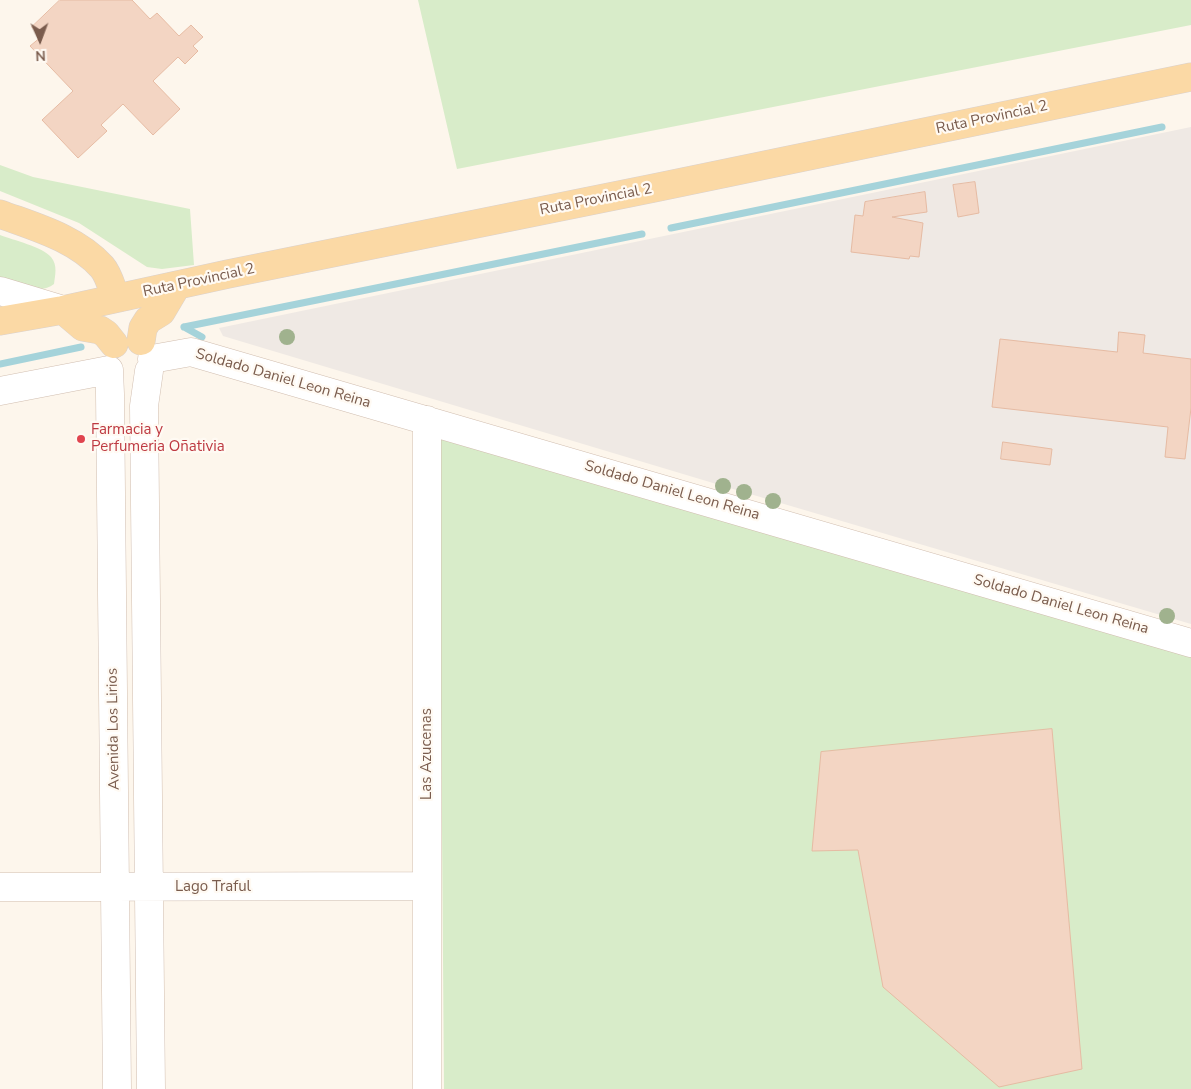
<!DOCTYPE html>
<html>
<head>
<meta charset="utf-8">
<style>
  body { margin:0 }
  #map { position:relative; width:1191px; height:1089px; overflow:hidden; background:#fdf6ec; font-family:"Nunito Sans",sans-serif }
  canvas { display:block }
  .north { position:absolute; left:15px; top:15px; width:50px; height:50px; -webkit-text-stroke:4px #fffaf3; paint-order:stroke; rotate:178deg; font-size:14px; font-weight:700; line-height:20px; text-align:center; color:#7a5c4d }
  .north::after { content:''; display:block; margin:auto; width:18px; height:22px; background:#7a5c4d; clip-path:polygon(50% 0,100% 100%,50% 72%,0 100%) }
</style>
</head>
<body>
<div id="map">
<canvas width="1191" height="1089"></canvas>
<div class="north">N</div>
</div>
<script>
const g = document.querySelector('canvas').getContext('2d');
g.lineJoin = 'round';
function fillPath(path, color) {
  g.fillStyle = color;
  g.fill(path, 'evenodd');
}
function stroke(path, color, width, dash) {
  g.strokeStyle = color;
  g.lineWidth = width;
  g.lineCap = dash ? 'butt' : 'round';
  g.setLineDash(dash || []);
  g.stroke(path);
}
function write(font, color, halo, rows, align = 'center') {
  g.font = font + ' "Nunito Sans",sans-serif';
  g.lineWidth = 4.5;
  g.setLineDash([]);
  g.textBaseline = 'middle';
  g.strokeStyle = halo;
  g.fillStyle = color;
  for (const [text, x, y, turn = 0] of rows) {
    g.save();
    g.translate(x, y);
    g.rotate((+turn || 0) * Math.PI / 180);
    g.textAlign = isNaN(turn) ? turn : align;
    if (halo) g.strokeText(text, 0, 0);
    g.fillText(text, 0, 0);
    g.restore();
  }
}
const industrial = new Path2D(`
  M1191,127V624L723,486L223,336L219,328Z`);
const green = new Path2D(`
  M418,0H1191V25L457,169Z
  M0,165L33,177L190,209L194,265L162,269L147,267L79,223L0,191Z
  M0,235C13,240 43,247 51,257C58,265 55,276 54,284C40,296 16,283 0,279Z
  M439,438L1191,654V1089H444Z`);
const stream = new Path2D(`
  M671,228L1162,127
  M184,327L642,234
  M184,327L202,337
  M0,364L81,347`);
const building = new Path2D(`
  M60,0H132L150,19L157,13L179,36L191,25L203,37L193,46L198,51L185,64L178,57L153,81L180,109L153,135L123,104L101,125L107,131L78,158L42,120L73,91L30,46L41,37L32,27Z
  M975,182L979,213L958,217L953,185Z
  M925,192L927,212L892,217L923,223L919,257L910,256L909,259L851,252L855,215L863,216L865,202Z
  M1119,332L1145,335L1143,353L1191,359V408L1185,459L1165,457L1168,427L992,407L1000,339L1117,352Z
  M1003,442L1052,449L1050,465L1001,459Z
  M1052,729L1082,1069L999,1087L883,987L858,850L812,851L821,752Z`);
const minor = new Path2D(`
  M0,291L63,310
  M152,359L191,352L1191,643
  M149,371L144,406L151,1089
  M0,391L109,370L110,394L117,1089
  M0,887L427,886
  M427,1089V420`);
const major = new Path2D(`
  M0,214C35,227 76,238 102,267C109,275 112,289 116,298
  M63,310L83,327L100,330L106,334L114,344
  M0,321L63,310L228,274L654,188L1191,77
  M141,341L143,328L148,320L161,312L177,285`);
const trees = [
  [287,337],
  [723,486],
  [744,492],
  [773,501],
  [1167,616]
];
const markers = [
  [81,439,5,"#e0444e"]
];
const streetNames = [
  ["Ruta Provincial 2",992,118,-12],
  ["Ruta Provincial 2",596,200,-11],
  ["Ruta Provincial 2",199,281,-12],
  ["Soldado Daniel Leon Reina",283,379,16],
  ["Soldado Daniel Leon Reina",672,491,16],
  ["Soldado Daniel Leon Reina",1061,605,16],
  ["Avenida Los Lirios",114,729,-91],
  ["Las Azucenas",427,754,-90],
  ["Lago Traful",213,887]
];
const healthNames = [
  ["Farmacia y",91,430],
  ["Perfumeria Oñativia",91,447]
];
fillPath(industrial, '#efe9e4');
fillPath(green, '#d8ecc9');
stroke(stream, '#a5d3da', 7);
fillPath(building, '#f3d5c3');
stroke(building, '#e6bba3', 1);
stroke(minor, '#d1beb0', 29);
stroke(major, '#dad1cd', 29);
stroke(minor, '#fff', 28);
stroke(major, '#fbd9a5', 28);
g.fillStyle = '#a0b28e';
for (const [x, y] of trees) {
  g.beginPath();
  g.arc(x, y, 8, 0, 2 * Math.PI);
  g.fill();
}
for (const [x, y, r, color] of markers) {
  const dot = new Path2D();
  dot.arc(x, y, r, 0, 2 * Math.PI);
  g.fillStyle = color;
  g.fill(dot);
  stroke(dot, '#fffaf3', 2);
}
write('15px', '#7a5c4d', '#fffaf3', streetNames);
write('15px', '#be3a42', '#fffaf3', healthNames, 'left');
</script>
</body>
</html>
